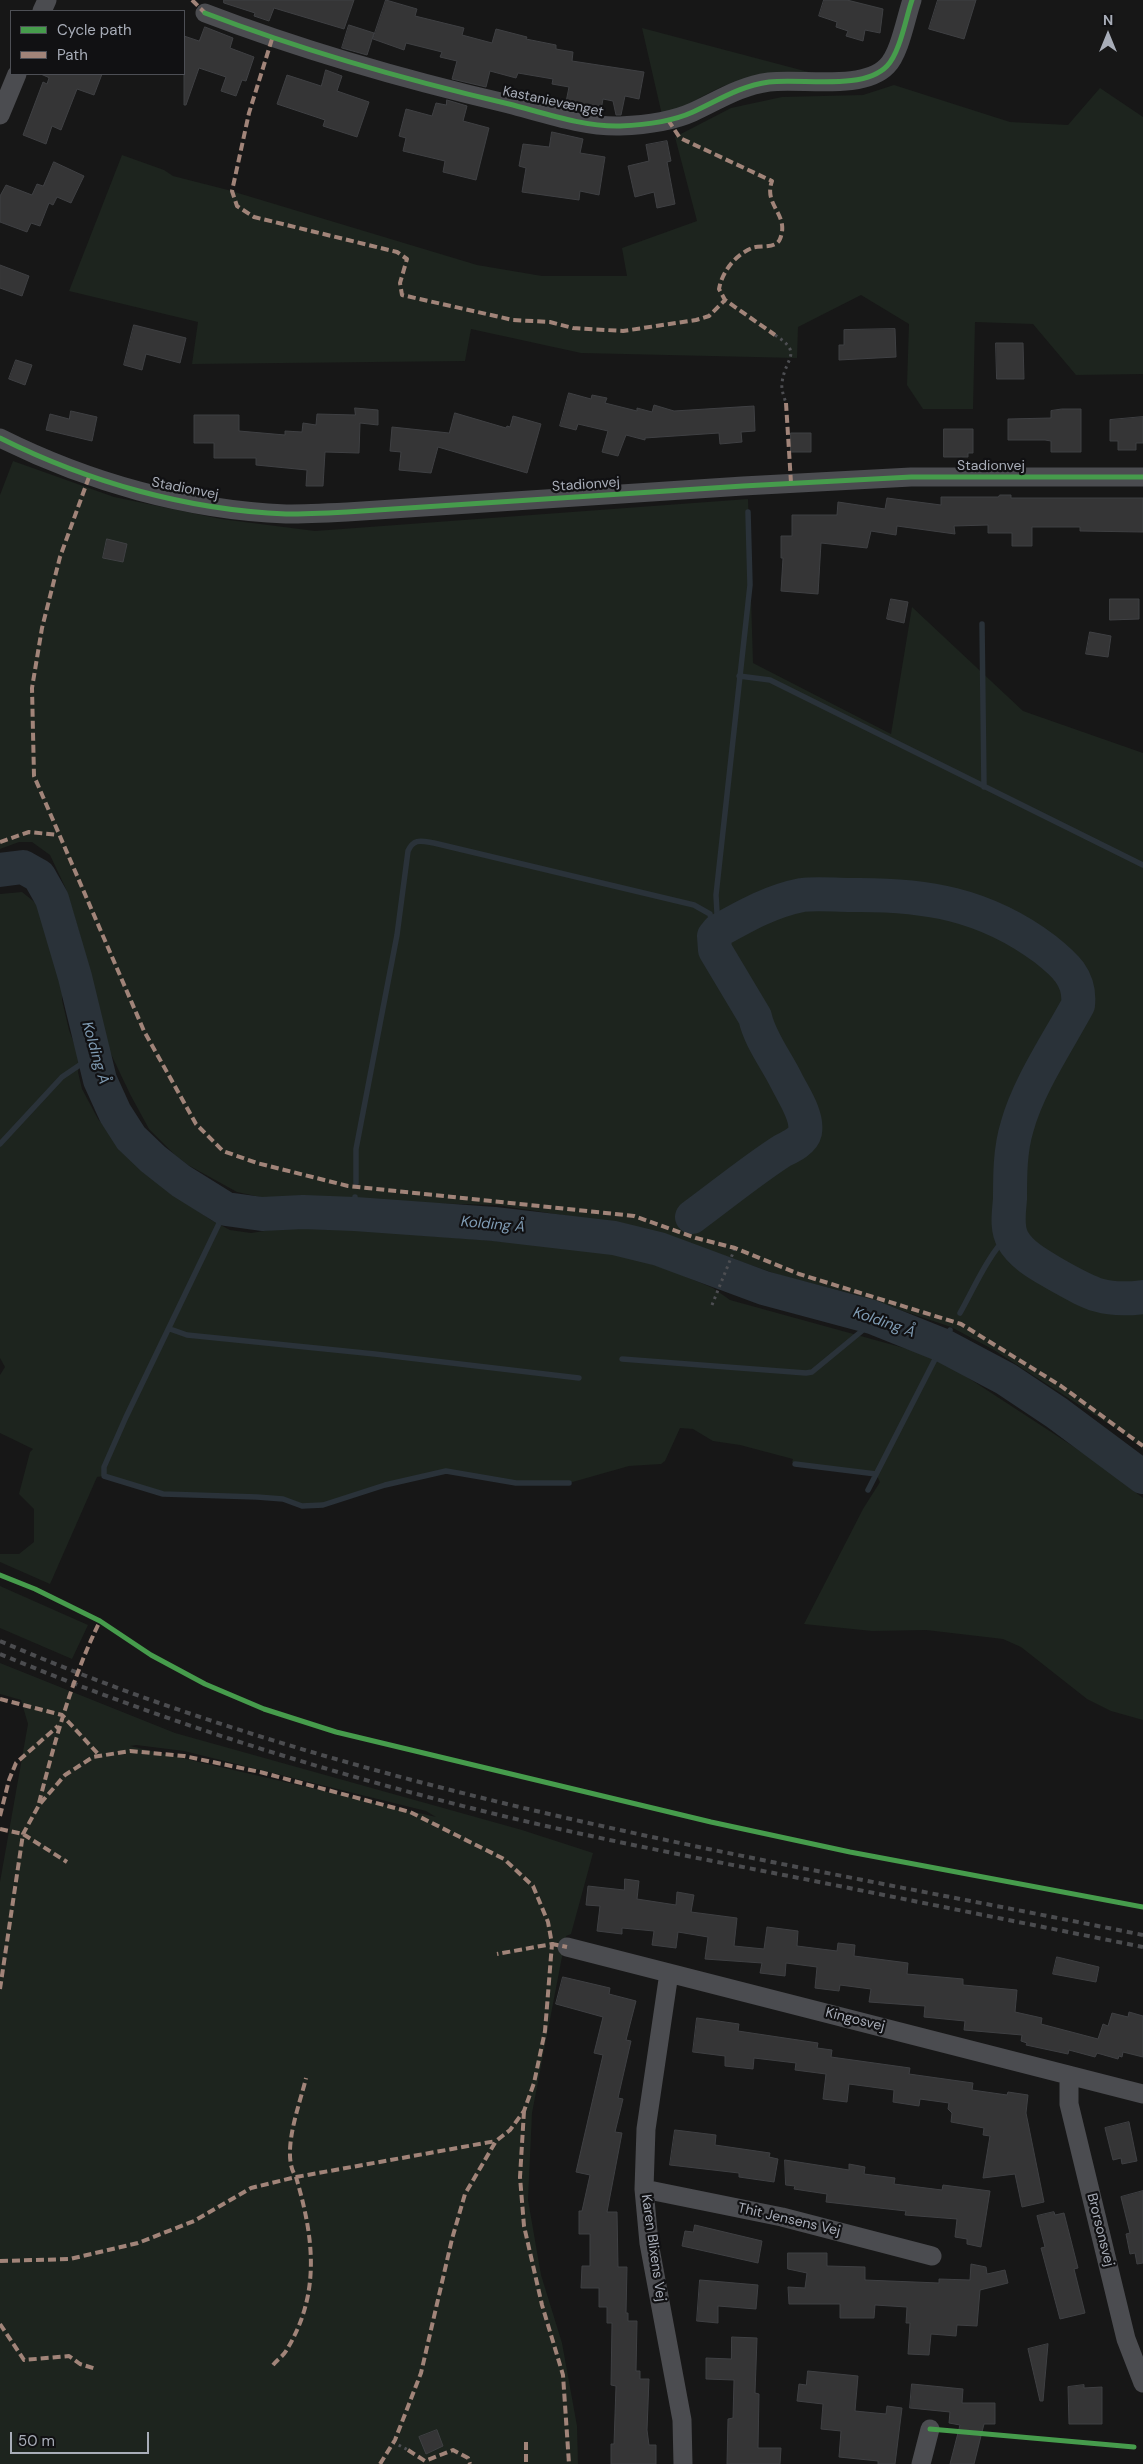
<!DOCTYPE html>
<html>
<head>
<meta charset="utf-8">
<style>
  body { margin:0 }
  #map { position:relative; width:1143px; height:2464px; overflow:hidden; background:#171717; font-family:"DM Sans",sans-serif }
  canvas { display:block }
  .legend { position:absolute; left:10px; top:10px; width:175px; height:65px; box-sizing:border-box; background:#111113; border:1px solid #4d4f55; margin:0; padding:6px 9px; list-style:none; font-size:15px; color:#a8adb8 }
  .legend li { display:flex; align-items:center; gap:10px; height:25px }
  .legend b { width:25px; border:1px solid #4d4f55 }
  .north { position:absolute; left:1083px; top:10px; width:50px; height:50px; -webkit-text-stroke:4px #111113; paint-order:stroke; rotate:0deg; font-size:14px; font-weight:700; line-height:20px; text-align:center; color:#a8adb8 }
  .north::after { content:''; display:block; margin:auto; width:18px; height:22px; background:#a8adb8; clip-path:polygon(50% 0,100% 100%,50% 72%,0 100%) }
  .scale { position:absolute; left:10px; top:2432px; width:139px; height:22px; box-sizing:border-box; border:2px solid #a8adb8; border-top:0; padding-left:6px; font-size:15px; line-height:18px; white-space:nowrap; color:#a8adb8; -webkit-text-stroke:4px #111113; paint-order:stroke }
</style>
</head>
<body>
<div id="map">
<canvas width="1143" height="2464"></canvas>
<ul class="legend">
<li><b style="height:6px;background:#469c4c"></b>Cycle path</li>
<li><b style="height:6px;background:#a18479"></b>Path</li>
</ul>
<div class="north">N</div>
<div class="scale">50 m</div>
</div>
<script>
const g = document.querySelector('canvas').getContext('2d');
g.lineJoin = 'round';
function fillPath(path, color) {
  g.fillStyle = color;
  g.fill(path, 'evenodd');
}
function stroke(path, color, width, dash) {
  g.strokeStyle = color;
  g.lineWidth = width;
  g.lineCap = dash ? 'butt' : 'round';
  g.setLineDash(dash || []);
  g.stroke(path);
}
function write(font, color, halo, rows, align = 'center') {
  g.font = font + ' "DM Sans",sans-serif';
  g.lineWidth = 4.5;
  g.setLineDash([]);
  g.textBaseline = 'middle';
  g.strokeStyle = halo;
  g.fillStyle = color;
  for (const [text, x, y, turn = 0] of rows) {
    g.save();
    g.translate(x, y);
    g.rotate((+turn || 0) * Math.PI / 180);
    g.textAlign = isNaN(turn) ? turn : align;
    if (halo) g.strokeText(text, 0, 0);
    g.fillText(text, 0, 0);
    g.restore();
  }
}
const green = new Path2D(`
  M642,28L816,74C792,77 756,77 733,83C708,90 688,108 662,115Z
  M894,85L1010,122L1068,125L1100,88L1143,117V374L1076,375L1033,324L975,322L973,409H923L907,385L909,324L861,295L798,327L797,358L581,353L471,329L465,361L192,364L198,322L69,291L122,155L164,170L173,176L228,190L477,265L542,276H627L622,248L697,221L675,137L731,108L782,97L863,95Z
  M13,461L114,497L221,519L315,531L748,499L753,663L891,734L912,607L1023,711L1143,753V1449L1124,1434L994,1350L951,1327L853,1294L779,1275L671,1237L626,1225L497,1205L381,1202L342,1198H265L237,1192L188,1165L175,1155L149,1129L130,1094L110,1052L79,932L66,889L50,855L32,842H19L0,849V495Z
  M22,892L37,904L41,911L62,987V1000L69,1030L80,1059L78,1072L82,1089L98,1119L143,1172L211,1220L230,1230L251,1233L284,1228L356,1230L521,1243L623,1255L670,1270L713,1288L730,1300L915,1351L950,1366L1091,1458L1143,1498V1720L1111,1711L1087,1699L1021,1647L1003,1639L926,1630L872,1631L804,1624L863,1509L880,1482L876,1474L796,1464L792,1462L793,1459L740,1445L713,1441L693,1429L680,1428L665,1461L661,1464L629,1466L569,1483H516L446,1471L385,1485L323,1505L302,1506L283,1499L257,1497L163,1494L104,1476L97,1477L50,1584L0,1562V1554H19L34,1542V1509L19,1494L30,1452L33,1449L0,1433V1375L5,1367L0,1358V894Z
  M0,1586L88,1625L72,1659L0,1628Z
  M0,1663L175,1733L522,1830L593,1853L571,1934L566,1936L532,2113L528,2200L541,2275L562,2343L577,2426L578,2464H0V1882L28,1724L21,1700L0,1694ZM136,1745L184,1751L426,1811L436,1817L130,1746Z`);
const stream = new Path2D(`
  M982,624L984,787
  M739,676L770,680L1143,865
  M718,931L716,895L750,585L748,512
  M0,1144L62,1077L93,1056
  M356,1183V1149L397,935L408,851C414,838 421,841 434,843L694,905L710,914L714,935
  M226,1209L126,1417L104,1467V1476L163,1494L257,1497L283,1499L302,1506L323,1505L385,1485L446,1471L516,1483H569
  M355,1214V1197
  M960,1313C975,1286 988,1255 1010,1233
  M170,1329L187,1335L375,1354L579,1378
  M622,1359L806,1373L812,1372L863,1330L872,1317
  M795,1464L876,1474
  M868,1490L950,1330`);
const river = new Path2D(`
  M0,870L23,867L39,876L52,899L75,977L100,1080L115,1113L131,1138L153,1159L181,1181L226,1209L262,1214L303,1212L355,1214L494,1224L614,1238L659,1249L764,1288L872,1317L942,1345L1006,1379L1057,1413L1143,1477
  M692,1217C722,1195 751,1171 782,1151C790,1147 803,1141 805,1132C808,1116 794,1096 787,1082C777,1061 760,1040 755,1017L715,950L714,936L718,931C745,916 771,901 802,895C817,893 835,895 851,895C925,894 985,904 1045,949C1064,964 1081,978 1078,1005C1058,1042 1028,1086 1017,1127C1010,1150 1010,1175 1010,1199C1009,1212 1006,1228 1013,1240C1022,1256 1042,1266 1057,1275C1091,1294 1104,1302 1143,1297`);
const building = new Path2D(`
  M224,0H354L344,29L274,8L269,21L254,16L255,13L224,3Z
  M386,0L417,9L415,16L464,28L462,35L492,43L496,29L527,37L526,39L556,45V49L573,52L572,61L644,72L639,99L625,96L621,115H616L613,101L603,99L601,110L566,102L569,87L552,84L553,79L518,73L516,78L490,71L486,87L452,79L457,61L440,57L442,52L406,43L404,50L373,39Z
  M824,0H847L883,9L880,33L865,30L863,41L846,36L848,31L836,27L837,22L819,16Z
  M938,0H976L964,39L929,29Z
  M349,25L374,33L367,55L342,48Z
  M205,27L233,38L230,48L254,57L246,81L242,80L236,96L221,91L226,77L199,68L186,105H184V36L199,41Z
  M326,70L342,76L337,91L369,102L357,137L323,126L325,120L277,104L287,75L321,86Z
  M41,74H102L94,95L77,89L61,130L52,126L46,144L23,135L43,82L47,84L49,78Z
  M447,100L467,106L463,121L489,128L476,180L443,172L445,161L403,151L406,138L399,136L406,109L432,116L436,103L446,105Z
  M552,132L583,139L580,153L605,157L599,195L580,191L579,200L522,192L526,168L519,166L523,144L549,147Z
  M667,141L671,161L667,162L675,204L657,208L654,192L635,197L628,166L649,161L646,145Z
  M54,162L84,176L71,203L57,197L53,205L49,203L40,226L31,223L27,232L0,222V196L6,185L32,195L37,184L43,186Z
  M0,265L29,276L22,296L0,288Z
  M134,325L186,338L180,363L146,354L142,370L124,365Z
  M895,329L896,357L839,360V345H844V330Z
  M996,343H1023L1024,379H997Z
  M16,360L32,365L25,385L9,379Z
  M569,393L591,399L592,395L607,398L605,403L637,411V408L652,412L654,405L674,411L754,406L755,431L741,432L742,442L720,444L719,433L645,438V440L626,435L618,456L602,452L608,431L578,424L576,430L560,426Z
  M355,408L378,410V425L360,423L359,453L325,452L323,486H306L307,470L256,465V458H214V443H194V415H239V431L285,435V431L302,432L303,423L316,425L317,414L355,415Z
  M1062,409H1081V452H1051V441L1045,440H1008V419L1051,418V411Z
  M71,411L97,417L92,441L46,430L50,414L69,419Z
  M455,413L506,428L507,426L510,427L513,416L541,424L527,473L438,447L431,473L399,470L401,452L390,451L392,427L449,433Z
  M1143,417V443H1136V450H1118V441H1110V420Z
  M944,429H973V453H968V457H944Z
  M791,433H811V452H791Z
  M1000,495H1011V498H1143V532L1080,531V527H1032V546H1012V533H988V525L954,526L955,534L897,526L896,535L871,531L867,548L821,543L818,594L781,591L783,558H781V536H792V515H837L838,502L885,509L887,498L941,505V497H998Z
  M107,539L127,544L123,562L103,558Z
  M891,599L908,602L904,623L887,619Z
  M1110,599H1139V619L1110,620Z
  M1090,632L1111,636L1108,657L1086,654Z
  M625,1879L639,1881L637,1899L676,1905L677,1892L694,1895L691,1912L737,1918L734,1946L764,1949L767,1927L798,1931L797,1946L837,1951L838,1943L855,1945L854,1956L908,1963L907,1974L963,1979V1985L1017,1990L1015,2012L1042,2018L1041,2024L1098,2039L1103,2024L1108,2026L1112,2013L1128,2017L1129,2012L1143,2016V2057L1123,2052L1122,2057L1119,2056L1118,2059L1097,2053L1095,2057L1069,2050L1068,2054L1026,2045L1027,2043L1021,2041L1022,2035L964,2030L965,2021L924,2017L925,2006L869,2002L871,1989L840,1985L839,1991L815,1988L817,1967L786,1963L785,1976L760,1973L762,1963L705,1959L708,1937L678,1932L676,1948L652,1945L654,1931L622,1928V1934L597,1931L600,1906L586,1905L588,1886L624,1890Z
  M1057,1957L1099,1967L1096,1982L1053,1974Z
  M563,1977L610,1988L609,1994L636,2001L626,2040L631,2041L618,2098L623,2099L615,2132L622,2133L607,2212H617L618,2267H627L626,2313H628V2321H637L636,2371H640V2379H649L647,2430L649,2445H656V2464H611V2444H614L616,2386L611,2385L612,2323H607V2307H599V2288H581L582,2266H590V2234H579V2211H582L590,2175L576,2172L603,2055L594,2053L603,2017L556,2004Z
  M697,2018L739,2024L738,2031L818,2043L817,2048L832,2050L831,2057L910,2068L909,2074L973,2083L972,2090L1007,2095L1008,2092L1028,2095L1026,2113L1044,2202L1022,2207L1015,2174L983,2178L990,2136L983,2135L984,2128L951,2122L952,2113L948,2109L949,2103L920,2099L919,2106L893,2102L894,2090L849,2084L847,2102L823,2099L826,2074L795,2070L796,2063L754,2058L753,2069L725,2066V2056L693,2052Z
  M1129,2122L1137,2161L1122,2164L1121,2158L1113,2160L1105,2128Z
  M675,2130L716,2135L715,2145L770,2153L769,2157L778,2159L774,2182L739,2177V2173L670,2165Z
  M785,2160L849,2170V2164L865,2167L864,2174L895,2178L894,2184L942,2190L943,2185L990,2191L981,2247L967,2244V2239L955,2237L957,2219L905,2215L906,2211L826,2202L827,2194L794,2189L795,2186L786,2185Z
  M1143,2191V2263L1137,2264L1135,2253L1130,2254L1126,2234L1130,2233L1121,2197Z
  M1054,2212L1055,2215L1064,2213L1078,2268L1074,2269L1085,2313L1060,2319L1041,2248L1045,2247L1037,2216Z
  M695,2225L762,2241L758,2263L682,2246L685,2231L693,2232Z
  M788,2253H827V2266L865,2267V2280L939,2283V2279L970,2280L971,2264L986,2267L987,2274L1005,2270L1008,2283L980,2290L977,2326L957,2325L956,2336L931,2334L929,2355L908,2354L910,2323H906L907,2307L875,2305L874,2318H840V2304H789L788,2287L805,2288L807,2273L788,2269Z
  M700,2280L758,2285L756,2309L718,2306V2323L697,2321Z
  M732,2337L757,2338L755,2393L759,2394L758,2448H781L780,2464H727L728,2419L733,2418L734,2380L706,2379V2358L731,2359Z
  M1048,2344L1043,2401H1040L1028,2349Z
  M808,2371L858,2376L855,2411L886,2414L887,2406L902,2408L895,2464H878V2461L839,2457L841,2431L821,2429L823,2404L797,2401L799,2384L806,2385Z
  M912,2384L963,2389L962,2403H995V2424H984L974,2464H950L960,2425L949,2423L950,2412L910,2408Z
  M1084,2385V2388L1102,2387V2424H1069L1068,2387Z
  M437,2430L443,2446L426,2454L419,2437Z`);
const path = new Path2D(`
  M775,335C804,354 785,357 782,383C781,389 784,397 786,403
  M712,1305L735,1248
  M393,2442L408,2450`);
const minor = new Path2D(`
  M42,11L47,0
  M205,13C304,51 406,80 509,104C544,113 584,127 620,126C644,125 671,122 693,112C719,100 740,86 769,82C802,78 863,91 887,66C900,53 906,17 912,0
  M0,115L17,74
  M0,438C88,482 187,510 286,514C306,514 327,513 347,512L743,486L911,477H1143
  M567,1947L1143,2094
  M669,1973L646,2129L644,2189L649,2243L682,2420L683,2464
  M1069,2075V2104L1126,2339L1143,2383
  M644,2189L782,2217L932,2256
  M921,2464L930,2429`);
const rail = new Path2D(`
  M0,1641C363,1797 758,1857 1143,1935
  M0,1654C159,1720 324,1772 491,1813C593,1838 697,1858 799,1878C914,1901 1028,1924 1143,1947`);
const quiet = new Path2D(`
  M192,0L205,13
  M272,39L249,113L232,191L237,206L254,217L397,252L407,259L400,283L402,295L513,320L550,322L573,328L623,331L696,320L709,316L725,300
  M668,120L680,138L772,181C763,206 790,214 780,239C776,249 760,245 752,248C735,255 722,272 719,289L725,300L775,335
  M786,403L791,483
  M89,477L60,557L42,628L32,688L34,776L144,1031L196,1124L223,1151L257,1163L348,1186L634,1216L696,1238L735,1248L799,1274L961,1324L1061,1386L1143,1446
  M0,842L29,832L58,835
  M0,1699L62,1715L100,1756
  M39,1803C55,1741 71,1680 100,1621
  M0,1816L9,1780L16,1763L58,1726
  M0,1829L23,1834L67,1862
  M0,1989L23,1834L39,1805L65,1775L93,1757L130,1751L184,1756L260,1772L410,1812L504,1859L533,1886L548,1922L552,1944L567,1947
  M524,2111L520,2177L524,2226L542,2305L563,2375L569,2464
  M0,2261L70,2259L138,2243L194,2221L251,2188L296,2177L496,2141
  M0,2324L24,2360L69,2356L80,2364L96,2369
  M273,2365C277,2360 283,2356 286,2351C321,2294 314,2238 296,2177C280,2154 300,2104 306,2078
  M526,2442V2464
  M408,2450L425,2461L453,2450L468,2458L470,2464
  M380,2464L395,2440L421,2373L452,2239L465,2194L496,2141L510,2130L524,2111L534,2083L545,2031L552,1944L497,1954`);
const cycleway = new Path2D(`
  M205,13C304,51 406,80 509,104C544,113 584,127 620,126C644,125 671,122 693,112C719,100 740,86 769,82C802,78 863,91 887,66C900,53 906,17 912,0
  M0,438C88,482 187,510 286,514C306,514 327,513 347,512L743,486L911,477H1143
  M0,1575L35,1589L100,1621L151,1655L205,1684L264,1709L336,1732L711,1822L850,1852L1143,1907
  M930,2429L1134,2447`);
const streetNames = [
  ["Kastanievænget",553,102,12],
  ["Stadionvej",991,466],
  ["Stadionvej",586,485,-4],
  ["Stadionvej",185,489,11],
  ["Kingosvej",855,2020,14],
  ["Thit Jensens Vej",789,2220,13],
  ["Brorsonsvej",1100,2230,76],
  ["Karen Blixens Vej",653,2248,82]
];
const waterNames = [
  ["Kolding Å",95,1053,74],
  ["Kolding Å",493,1225,5],
  ["Kolding Å",884,1323,19]
];
fillPath(green, '#1d241e');
stroke(stream, '#2a3239', 5.5);
stroke(river, '#2a3239', 34);
fillPath(building, '#353536');
stroke(building, '#3f4043', 1);
stroke(path, '#4d4e52', 3, [2.5, 4]);
stroke(minor, '#4b4c50', 19);
stroke(rail, '#4b4c4f', 4, [6, 5]);
stroke(quiet, '#a18479', 4, [8, 4]);
stroke(cycleway, '#469c4c', 5);
write('14px', '#a8adb8', '#111113', streetNames);
write('italic 15px', '#7f9bb3', '#111113', waterNames);
</script>
</body>
</html>
